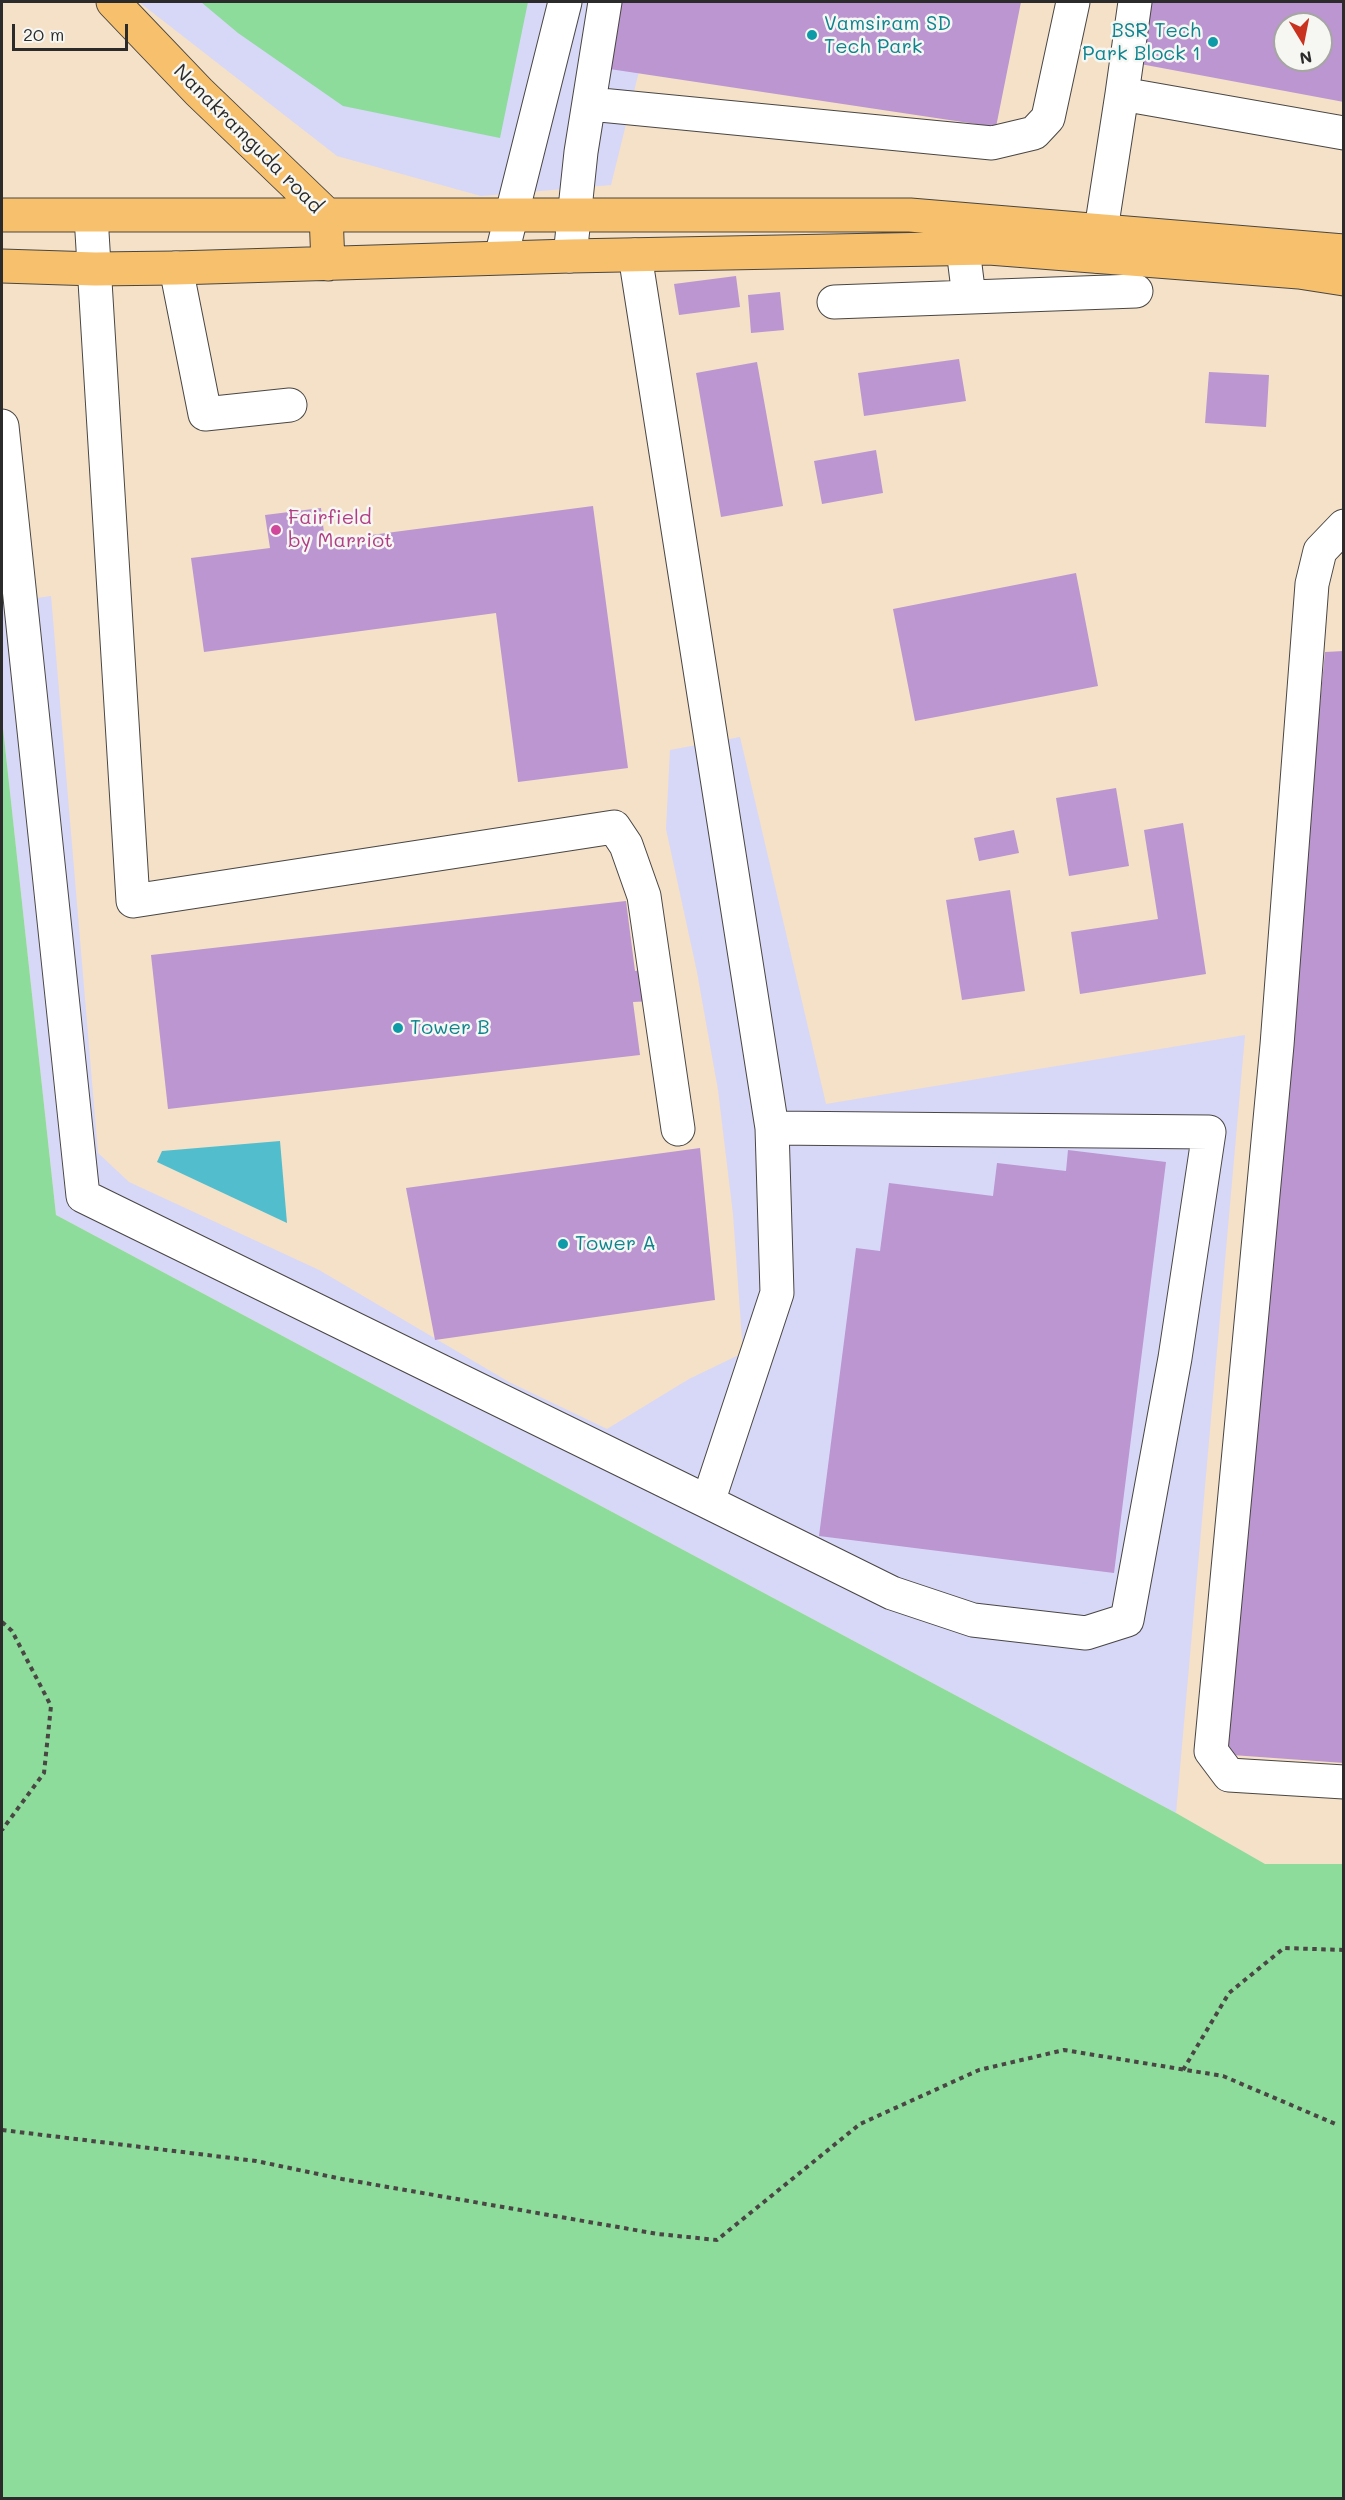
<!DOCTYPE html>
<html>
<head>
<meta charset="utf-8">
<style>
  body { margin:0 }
  #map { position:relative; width:1345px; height:2500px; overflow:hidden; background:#f4e1c8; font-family:Mali,sans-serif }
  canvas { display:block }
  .frame { position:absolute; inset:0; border:3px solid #2b2b2b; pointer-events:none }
  .north { position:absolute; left:1273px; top:12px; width:60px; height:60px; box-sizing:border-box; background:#f6f6f2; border:2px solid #a5a5a2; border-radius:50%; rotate:170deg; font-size:16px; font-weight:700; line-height:24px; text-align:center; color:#2b2b2b }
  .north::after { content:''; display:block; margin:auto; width:21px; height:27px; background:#c8321e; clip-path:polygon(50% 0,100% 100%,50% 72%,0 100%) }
  .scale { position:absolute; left:12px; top:24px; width:116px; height:27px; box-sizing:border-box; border:3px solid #2b2b2b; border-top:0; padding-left:8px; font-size:18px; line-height:21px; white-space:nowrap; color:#2b2b2b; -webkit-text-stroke:4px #f6f6f2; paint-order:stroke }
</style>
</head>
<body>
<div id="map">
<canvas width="1345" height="2500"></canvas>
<div class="frame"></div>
<div class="north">N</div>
<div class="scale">20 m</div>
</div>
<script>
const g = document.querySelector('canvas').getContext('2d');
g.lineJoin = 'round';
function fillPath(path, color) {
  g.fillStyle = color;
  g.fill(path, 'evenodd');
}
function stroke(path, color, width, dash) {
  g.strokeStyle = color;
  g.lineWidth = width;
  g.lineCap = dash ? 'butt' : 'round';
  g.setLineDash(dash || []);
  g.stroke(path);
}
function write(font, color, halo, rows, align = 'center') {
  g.font = font + ' Mali,sans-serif';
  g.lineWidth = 5;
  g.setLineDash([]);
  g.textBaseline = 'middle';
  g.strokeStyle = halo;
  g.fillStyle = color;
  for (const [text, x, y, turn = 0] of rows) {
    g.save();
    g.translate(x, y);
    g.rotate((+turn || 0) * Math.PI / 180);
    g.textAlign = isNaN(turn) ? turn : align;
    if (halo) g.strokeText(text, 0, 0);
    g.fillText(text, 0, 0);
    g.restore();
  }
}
const built = new Path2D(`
  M139,2H656L611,185L481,196L337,156Z
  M51,596L98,1153L129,1182L319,1270L509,1382L607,1429L689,1379L743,1353L733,1214L718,1090L697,972L666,829L670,750L740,737L826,1104L1245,1035L1176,1813L56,1215L2,719V603Z`);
const green = new Path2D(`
  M201,2H528L500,138L343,106L238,33Z
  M2,719L56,1215L1176,1813L1265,1864H1343V2498H2Z`);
const water = new Path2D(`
  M280,1141L287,1223L157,1162L162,1151Z`);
const building = new Path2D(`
  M617,2H1021L996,127L603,68Z
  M1151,2H1344V102L1135,63ZM1285,24H1321V60H1285Z
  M736,276L740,307L679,315L674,284Z
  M780,292L784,330L751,333L748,295Z
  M959,359L966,401L864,416L858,373Z
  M757,362L783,506L721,517L696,373Z
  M1209,372L1269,375L1266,427L1205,423Z
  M876,450L883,493L822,504L814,461Z
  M593,506L628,768L518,782L496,613L204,652L191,558L270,548L265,515L321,508L325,541Z
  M1076,573L1098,686L915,721L893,609Z
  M1344,651V1763L1218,1754L1325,652Z
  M1116,788L1129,866L1069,876L1056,798Z
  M1183,823L1206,974L1080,994L1071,932L1158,919L1144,830Z
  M1014,830L1019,853L979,861L974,838Z
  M1010,890L1025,991L962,1000L946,900Z
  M626,901L635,971L649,969L653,1001L633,1002L640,1055L168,1109L151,955Z
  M700,1148L715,1300L435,1340L406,1188Z
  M1068,1150L1166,1162L1114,1573L819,1536L856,1248L880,1251L889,1183L993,1196L997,1163L1066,1171Z`);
const path = new Path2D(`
  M2,1622L12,1631L51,1706L44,1773L2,1830
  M1183,2070L1229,1993L1284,1948L1343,1950L1344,1953
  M2,2130L256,2161L342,2179L658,2234L717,2240L860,2124L979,2070L1064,2050L1223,2076L1338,2125`);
const minor = new Path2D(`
  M1135,2L1122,94L1344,133
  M590,104L992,143L1034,133L1048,118L1073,2
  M91,216L133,901L614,827L626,845L644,896L678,1129
  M963,249L969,297
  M570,256L581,152L605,2
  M1097,256L1122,94
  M501,257L565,2
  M176,268L205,414L290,405
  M834,302L1136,291
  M2,426L83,1196L708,1502L777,1293L772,1128L635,255
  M1344,526L1320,551L1312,584L1277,1045L1211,1751L1229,1775L1344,1782
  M708,1502L892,1593L973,1620L1086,1633L1127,1620L1175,1358L1209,1132L772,1128`);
const major = new Path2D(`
  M113,2L199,92L326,214L328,264
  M2,215H910L1344,251
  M2,266L95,269L176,268L570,256L989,248L1299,272L1344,279`);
const markers = [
  [812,35,6,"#0f9aa8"],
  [1213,42,6,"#0f9aa8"],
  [276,530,6,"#d1479c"],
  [398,1028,6,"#0f9aa8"],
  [563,1244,6,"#0f9aa8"]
];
const cultureNames = [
  ["Vamsiram SD",824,24],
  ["Tech Park",824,47],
  ["BSR Tech",1201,31,"right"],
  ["Park Block 1",1201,54,"right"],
  ["Tower B",410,1028],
  ["Tower A",575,1244]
];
const streetNames = [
  ["Nanakramguda road",248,139,45]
];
const hotelNames = [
  ["Fairfield",288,518],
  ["by Marriot",288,541]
];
fillPath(built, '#d7d7f8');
fillPath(green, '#8ddc9b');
fillPath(water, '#52bdcd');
fillPath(building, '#bb96d1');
stroke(minor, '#494643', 35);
stroke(major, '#494643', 35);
stroke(path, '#494643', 4, [4.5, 4.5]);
stroke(minor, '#fff', 33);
stroke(major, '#f7c06c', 33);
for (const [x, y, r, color] of markers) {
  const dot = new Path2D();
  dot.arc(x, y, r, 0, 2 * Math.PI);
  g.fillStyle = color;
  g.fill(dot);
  stroke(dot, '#f6f6f2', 2);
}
write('20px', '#0d838f', '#f6f6f2', cultureNames, 'left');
write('20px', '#2b2b2b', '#f6f6f2', streetNames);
write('20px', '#b23c85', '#f6f6f2', hotelNames, 'left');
</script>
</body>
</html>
